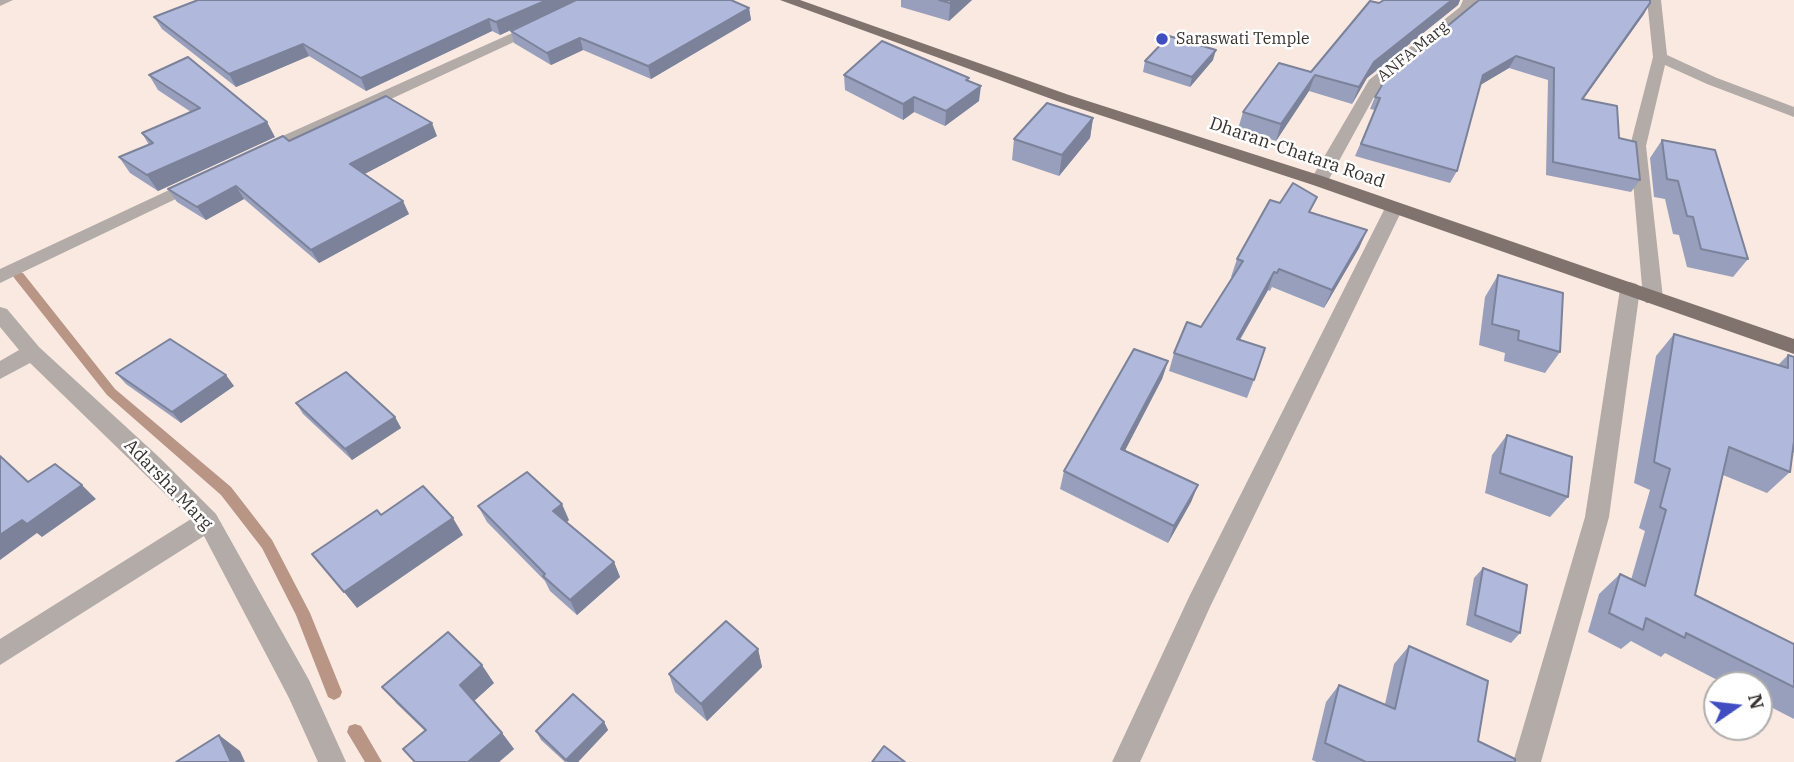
<!DOCTYPE html>
<html>
<head>
<meta charset="utf-8">
<style>
  body { margin:0 }
  #map { position:relative; width:1794px; height:762px; overflow:hidden; background:#fae9e1; font-family:"IBM Plex Serif",serif }
  canvas { display:block }
  .north { position:absolute; left:1703px; top:671px; width:70px; height:70px; box-sizing:border-box; background:#fff; border:2px solid #afadac; border-radius:50%; rotate:76deg; font-size:19px; font-weight:700; line-height:28px; text-align:center; color:#38322f }
  .north::after { content:''; display:block; margin:auto; width:24px; height:32px; background:#404ec2; clip-path:polygon(50% 0,100% 100%,50% 72%,0 100%) }
</style>
</head>
<body>
<div id="map">
<canvas width="1794" height="762"></canvas>
<div class="north">N</div>
</div>
<script>
const g = document.querySelector('canvas').getContext('2d');
g.lineJoin = 'round';
function fillPath(path, color) {
  g.fillStyle = color;
  g.fill(path, 'evenodd');
}
function stroke(path, color, width, dash) {
  g.strokeStyle = color;
  g.lineWidth = width;
  g.lineCap = dash ? 'butt' : 'round';
  g.setLineDash(dash || []);
  g.stroke(path);
}
function write(font, color, halo, rows, align = 'center') {
  g.font = font + ' "IBM Plex Serif",serif';
  g.lineWidth = 5;
  g.setLineDash([]);
  g.textBaseline = 'middle';
  g.strokeStyle = halo;
  g.fillStyle = color;
  for (const [text, x, y, turn = 0] of rows) {
    g.save();
    g.translate(x, y);
    g.rotate((+turn || 0) * Math.PI / 180);
    g.textAlign = isNaN(turn) ? turn : align;
    if (halo) g.strokeText(text, 0, 0);
    g.fillText(text, 0, 0);
    g.restore();
  }
}
const stream = new Path2D(`
  M19,272L23,273L115,389L231,487L272,540L310,613L342,692L340,697L334,700L328,697L296,615L262,548L221,495L107,395L15,279L13,276Z
  M355,724L361,726L382,762H365L347,732L349,726Z`);
const minor = new Path2D(`
  M0,0H13L0,6Z
  M1463,0H1477L1471,12L1380,86L1328,181L1325,185H1313L1310,181L1369,80L1460,7Z
  M1647,0H1661L1667,55L1717,78L1794,107V117L1707,84L1665,65L1646,146L1663,298L1660,303H1646L1643,298L1630,146L1653,57Z
  M537,22L542,23V29L270,155L264,156L256,151L258,147Z
  M197,177L203,178L206,182L203,186L0,283V269Z
  M1394,202L1403,208L1210,607L1140,762H1112L1190,595L1385,208Z
  M1630,282L1637,284L1640,289L1609,517L1541,762H1513L1585,517L1620,289L1623,284Z
  M0,307L7,309L39,347L160,458L216,514L309,680L346,762H318L289,698L204,536L0,665V639L191,519L30,363L0,379V361L19,350L0,327Z`);
const major = new Path2D(`
  M780,0H800L1069,95L1325,177L1794,339V354L1313,185L1057,101Z`);
const wall = new Path2D(`
  M198,0H731L749,8L751,20L651,79L583,50L551,65L514,43L511,31L574,1L500,35L492,31L366,91L309,56L236,87L162,29L154,17Z
  M901,0H972L949,21L901,7Z
  M1384,0H1460L1458,5L1367,78L1352,104L1309,91L1276,141L1238,129L1243,112L1311,72L1379,3Z
  M1479,2L1644,14L1583,99L1619,138L1640,180L1631,192L1546,175L1548,80L1509,68L1480,85L1457,171L1450,183L1355,156L1375,110L1370,109L1375,97Z
  M1213,60L1190,87L1143,72L1145,61Z
  M149,75L275,137L158,191L130,173L119,157L149,145L142,133L191,112L158,90Z
  M844,75L969,81L979,101L945,126L914,112L903,120L845,90Z
  M1093,118L1090,138L1059,176L1012,160L1014,139Z
  M437,136L364,174L409,214L319,263L244,199L206,220L177,202L168,189L289,141Z
  M1662,140L1748,259L1733,277L1687,267L1679,235L1673,234L1665,199L1654,197L1650,158Z
  M1311,212L1367,230L1359,248L1324,308L1272,287L1270,291L1268,290L1240,340L1254,380L1247,398L1169,371L1174,353L1201,327L1233,278L1231,277L1237,259Z
  M1498,275L1560,352L1545,373L1504,361L1505,353L1479,345L1485,297Z
  M1674,334L1778,365L1788,355L1794,357V453L1793,452L1790,472L1767,493L1723,475L1695,595L1794,644V719L1759,701V685H1727L1665,653L1661,657L1631,641L1621,649L1588,632L1599,594L1620,574L1631,580L1645,531L1639,528L1650,490L1634,483L1656,356Z
  M1168,361L1162,379L1125,450L1198,485L1191,502L1168,543L1060,489L1064,471Z
  M116,373L234,386L181,423L126,384Z
  M296,403L395,417L401,428L352,460L303,414Z
  M1507,435L1568,497L1550,517L1485,493L1492,455Z
  M478,506L569,520L567,522L614,562L620,577L577,615L550,591L545,581L487,522Z
  M1483,568L1520,633L1511,643L1466,625L1474,578Z
  M1409,646L1478,741L1515,762H1317L1312,760L1326,702L1339,685L1385,704L1394,664Z
  M758,649L762,667L707,721L675,692L669,674Z
  M494,683L474,701L502,733L514,749L499,762H415L425,731L397,704L382,687Z
  M604,722L608,730L578,762H565L541,740L536,731Z`);
const shadedWall = new Path2D(`
  M547,0H576L500,35L496,22Z
  M953,0H972L949,21L950,3Z
  M1452,0H1460L1458,5L1367,78L1352,104L1359,87L1374,62Z
  M1650,3L1644,14L1575,111L1582,99Z
  M749,8L751,20L651,79L648,66Z
  M489,19L492,31L366,91L361,78Z
  M580,38L583,50L551,65L547,53Z
  M303,44L309,56L236,87L229,74Z
  M1216,50L1213,60L1190,87L1192,77Z
  M1516,56L1509,68L1477,87L1483,75Z
  M1315,75L1309,91L1276,141L1281,124Z
  M981,86L979,101L945,126L946,111Z
  M914,97V112L903,120V104Z
  M1093,118L1090,138L1059,176L1062,155Z
  M267,122L275,137L158,191L147,175Z
  M432,123L437,136L357,178L350,164Z
  M236,186L244,199L206,220L197,207Z
  M403,201L409,214L319,263L311,250Z
  M1367,230L1359,248L1324,308L1332,290Z
  M1274,272L1268,290L1230,356L1237,339Z
  M1168,361L1162,379L1117,466L1121,449Z
  M226,375L234,386L181,423L172,412Z
  M395,417L401,428L352,460L345,449Z
  M82,485L96,499L42,537L37,533L0,560V535L22,520Z
  M1198,485L1191,502L1168,543L1174,526Z
  M562,504L569,520L560,527L553,511Z
  M453,518L463,535L357,608L344,592Z
  M614,562L620,577L577,615L570,600Z
  M758,649L762,667L707,721L701,704Z
  M482,665L494,683L473,702L460,685Z
  M604,722L608,730L578,762H568L566,760Z
  M502,733L514,749L499,762H468Z
  M219,735L240,751L245,762H231Z`);
const building = new Path2D(`
  M198,0H547L496,22L489,19L361,78L303,44L229,74L154,17Z
  M576,0H731L749,8L648,66L580,38L547,53L511,31Z
  M939,0H953L950,3Z
  M1384,0H1452L1374,62L1359,87L1315,75L1281,124L1243,112L1279,63L1311,72L1370,1L1379,3Z
  M1479,0H1650V3L1582,99L1617,106L1619,138L1636,142L1640,180L1553,162L1554,68L1516,56L1483,75L1457,171L1361,144L1380,98L1375,97L1387,76Z
  M1169,36L1216,50L1192,77L1145,61Z
  M882,41L969,78L966,80L981,86L946,111L914,97L903,104L844,75Z
  M188,57L267,122L147,175L119,157L153,143L142,133L200,108L149,75Z
  M386,96L432,123L350,164L403,201L311,250L236,186L197,207L168,189L283,136L289,141Z
  M1047,103L1093,118L1062,155L1014,139Z
  M1662,140L1715,150L1748,259L1701,249L1693,217L1687,216L1678,181L1667,179Z
  M1293,183L1317,197L1309,212L1367,230L1332,290L1279,269L1277,273L1274,272L1237,339L1265,348L1254,380L1174,353L1187,322L1201,327L1243,261L1237,259L1270,200L1280,203Z
  M1498,275L1563,293L1560,352L1518,340L1519,331L1492,324Z
  M1674,334L1788,368V355L1794,357V441L1790,472L1729,447L1695,595L1794,644V687L1686,633L1685,638L1646,618L1643,630L1609,613L1620,574L1645,586L1666,510L1660,507L1670,469L1654,462Z
  M170,339L226,375L172,412L116,373Z
  M1134,349L1168,361L1121,449L1198,485L1174,526L1064,471Z
  M346,372L395,417L345,449L296,403Z
  M1507,435L1572,457L1568,497L1500,473Z
  M0,456L28,482L55,464L82,485L27,524L22,520L0,535Z
  M527,472L562,504L553,511L614,562L570,600L543,576L545,574L478,506Z
  M423,486L453,518L344,592L312,554L377,510L381,515Z
  M1483,568L1527,585L1520,633L1475,615Z
  M726,621L758,649L701,704L669,674Z
  M448,632L482,665L460,685L502,733L468,762H415L403,749L426,730L382,687Z
  M1409,646L1488,681L1478,741L1515,759V762H1366L1325,743L1339,685L1395,709Z
  M573,694L604,722L566,760L536,731Z
  M219,735L231,762H176Z
  M884,746L905,762H872Z`);
const markers = [
  [1162,39,7,"#404ec2"]
];
const farPoinames = [
  ["Saraswati Temple",1176,39]
];
const farStreetnames = [
  ["ANFA Marg",1413,52,-39]
];
const streetNames = [
  ["Dharan-Chatara Road",1297,153,19],
  ["Adarsha Marg",168,485,46]
];
fillPath(stream, '#b89584');
fillPath(minor, '#b2aba7');
fillPath(major, '#80736d');
fillPath(wall, '#979fbc');
fillPath(shadedWall, '#7b8299');
fillPath(building, '#b0b9db');
stroke(building, '#7b8299', 2);
for (const [x, y, r, color] of markers) {
  const dot = new Path2D();
  dot.arc(x, y, r, 0, 2 * Math.PI);
  g.fillStyle = color;
  g.fill(dot);
  stroke(dot, '#fff', 2.5);
}
write('16px', '#38322f', '#fff', farPoinames, 'left');
write('16px', '#38322f', '#fff', farStreetnames);
write('18px', '#38322f', '#fff', streetNames);
</script>
</body>
</html>
